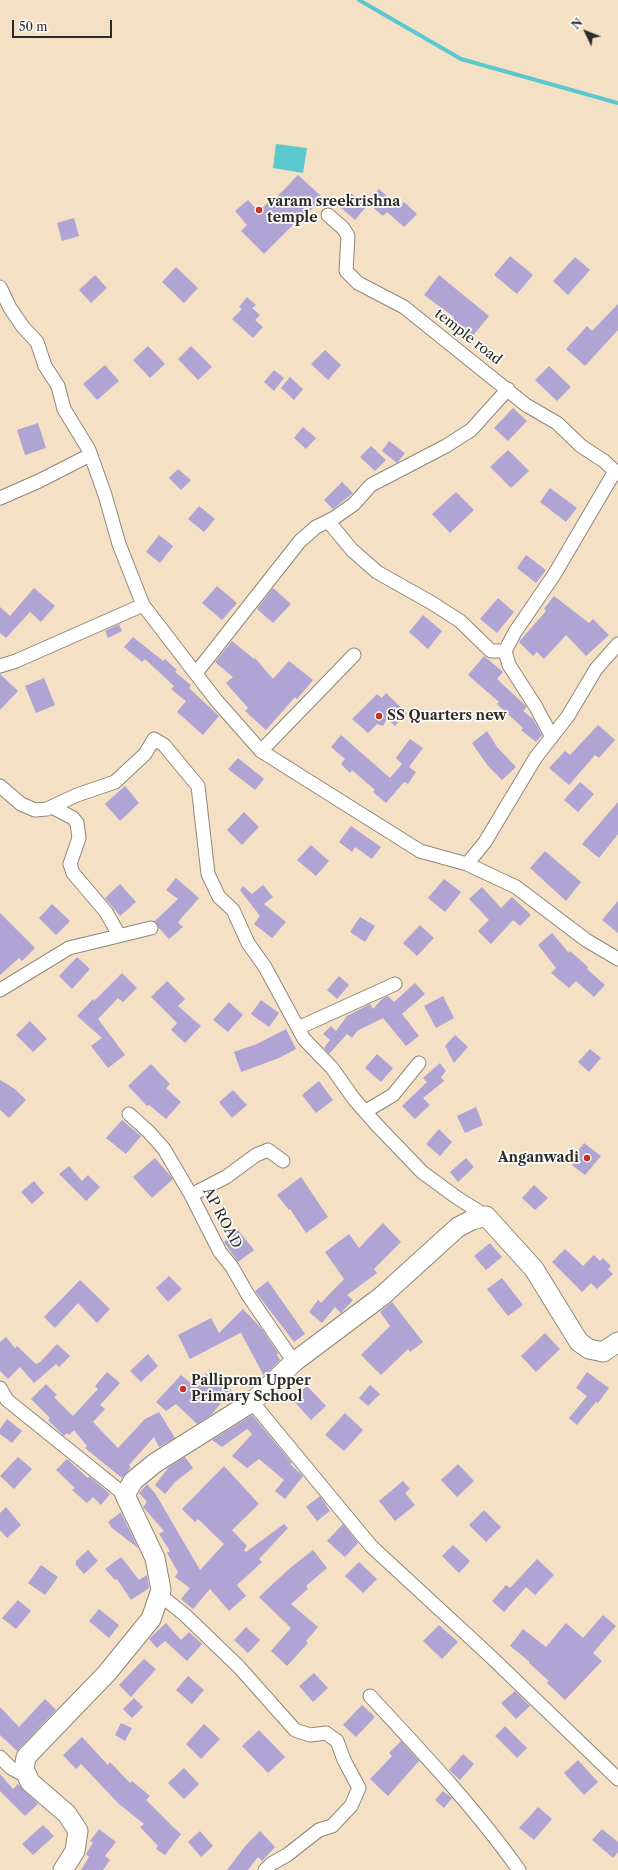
<!DOCTYPE html>
<html>
<head>
<meta charset="utf-8">
<style>
  body { margin:0 }
  #map { position:relative; width:618px; height:1870px; overflow:hidden; background:#f4e0c4; font-family:"Libre Caslon Text",serif }
  canvas { display:block }
  .north { position:absolute; left:566px; top:12px; width:40px; height:40px; -webkit-text-stroke:3px #fdfcf7; paint-order:stroke; rotate:313deg; font-size:11px; font-weight:700; line-height:16px; text-align:center; color:#2b2b2b }
  .north::after { content:''; display:block; margin:auto; width:14px; height:18px; background:#2b2b2b; clip-path:polygon(50% 0,100% 100%,50% 72%,0 100%) }
  .scale { position:absolute; left:12px; top:20px; width:100px; height:18px; box-sizing:border-box; border:2px solid #2b2b2b; border-top:0; padding-left:5px; font-size:12px; line-height:14px; white-space:nowrap; color:#2b2b2b; -webkit-text-stroke:3px #fdfcf7; paint-order:stroke }
</style>
</head>
<body>
<div id="map">
<canvas width="618" height="1870"></canvas>
<div class="north">N</div>
<div class="scale">50 m</div>
</div>
<script>
const g = document.querySelector('canvas').getContext('2d');
g.lineJoin = 'round';
function fillPath(path, color) {
  g.fillStyle = color;
  g.fill(path, 'evenodd');
}
function stroke(path, color, width, dash) {
  g.strokeStyle = color;
  g.lineWidth = width;
  g.lineCap = dash ? 'butt' : 'round';
  g.setLineDash(dash || []);
  g.stroke(path);
}
function write(font, color, halo, rows, align = 'center') {
  g.font = font + ' "Libre Caslon Text",serif';
  g.lineWidth = 3.5;
  g.setLineDash([]);
  g.textBaseline = 'middle';
  g.strokeStyle = halo;
  g.fillStyle = color;
  for (const [text, x, y, turn = 0] of rows) {
    g.save();
    g.translate(x, y);
    g.rotate((+turn || 0) * Math.PI / 180);
    g.textAlign = isNaN(turn) ? turn : align;
    if (halo) g.strokeText(text, 0, 0);
    g.fillText(text, 0, 0);
    g.restore();
  }
}
const water = new Path2D(`
  M276,144L307,148L303,173L273,168Z`);
const stream = new Path2D(`
  M359,0L461,59L618,103`);
const building = new Path2D(`
  M298,175L322,197L301,221L299,219L264,254L241,231L247,225L235,211L248,200L259,212L269,201L271,203Z
  M379,189L399,207L404,202L417,214L404,227L387,212L383,216L367,202Z
  M351,193L366,207L355,220L339,206Z
  M74,218L79,236L62,241L57,223Z
  M510,256L533,275L517,294L494,275Z
  M575,257L590,270L568,295L553,281Z
  M176,267L198,288L184,303L162,282Z
  M95,275L107,288L91,303L79,290Z
  M439,275L489,316L472,337L452,320L454,317L424,295Z
  M247,297L256,305L252,308L260,315L255,320L263,327L253,338L232,319L242,309L239,307Z
  M618,304V330L585,366L566,349L587,326L592,331Z
  M148,346L165,364L150,378L133,360Z
  M191,346L212,367L198,380L178,359Z
  M325,350L341,365L328,380L311,364Z
  M105,365L119,381L97,400L83,384Z
  M549,366L571,387L557,401L535,380Z
  M274,370L284,378L274,391L264,382Z
  M290,377L303,389L294,400L281,388Z
  M513,408L527,421L508,441L494,428Z
  M38,423L46,448L25,455L17,430Z
  M303,427L316,438L306,449L294,438Z
  M389,441L405,453L397,463L382,451Z
  M371,446L386,460L375,471L360,457Z
  M508,450L529,471L511,488L490,467Z
  M178,469L191,480L181,490L169,478Z
  M342,482L353,493L333,509L324,500Z
  M550,488L577,508L566,522L540,502Z
  M456,492L474,510L450,533L432,514Z
  M199,506L215,519L204,532L188,519Z
  M159,535L173,546L160,563L146,552Z
  M526,555L546,570L536,583L517,568Z
  M217,586L237,603L222,620L202,603Z
  M34,588L55,606L41,622L30,612L6,638L0,633V607L10,616Z
  M273,588L291,604L273,623L257,609Z
  M554,596L589,623L593,619L609,635L586,656L566,635L544,659L537,652L533,656L519,642L546,611L544,609Z
  M498,598L514,612L497,633L480,619Z
  M423,615L442,631L428,649L409,632Z
  M119,624L122,631L108,638L105,631Z
  M133,637L163,661L165,659L177,670L175,672L191,685L189,688L219,716L203,735L177,712L186,701L171,689L174,686L145,659L142,662L124,647Z
  M232,641L254,659L255,658L273,679L289,661L313,680L297,699L295,697L266,730L245,711L248,708L226,683L233,677L215,662Z
  M484,656L503,672L497,679L527,707L523,711L533,719L542,735L536,742L521,730L523,728L497,704L499,702L468,675Z
  M0,674L18,691L0,710Z
  M44,678L55,705L36,713L25,686Z
  M386,693L407,713L395,726L387,719L383,726L377,724L368,733L352,719L377,694L382,698Z
  M598,725L615,740L599,758L595,755L569,785L549,768L565,751L570,755Z
  M487,731L497,747L516,767L502,780L488,766L472,743Z
  M341,735L390,778L402,764L396,758L410,739L423,748L409,767L416,772L408,784L404,782L386,803L373,792L375,790L352,770L350,773L341,764L345,759L331,747Z
  M238,758L264,779L255,790L228,769Z
  M580,782L594,794L578,812L564,800Z
  M125,786L139,803L120,821L105,804Z
  M618,802V834L599,858L582,844Z
  M244,812L259,827L242,845L227,830Z
  M351,826L381,847L372,859L355,847L352,852L339,842Z
  M311,845L329,861L316,876L297,860Z
  M545,851L581,882L566,901L530,868Z
  M176,878L199,898L178,922L183,927L169,939L159,928L155,921L178,899L166,890Z
  M444,879L461,892L445,912L428,898Z
  M120,884L136,902L120,916L105,898Z
  M263,885L273,897L264,904L286,922L272,938L254,924L260,916L240,890L243,886L252,894Z
  M482,887L501,908L512,897L531,915L520,926L513,920L491,944L478,931L489,920L469,899Z
  M618,901V933L602,920Z
  M52,904L70,921L56,935L39,918Z
  M0,913L35,948L22,961L19,958L0,975Z
  M360,917L375,926L365,942L350,932Z
  M420,925L434,938L417,956L403,943Z
  M552,933L569,953L570,951L588,967L587,969L605,985L594,997L576,981L569,988L551,973L556,968L538,945Z
  M77,957L90,969L72,989L59,976Z
  M122,973L137,988L123,1002L118,998L98,1019L125,1055L108,1068L91,1046L102,1038L77,1016L93,999L94,1001Z
  M339,976L349,985L337,999L327,990Z
  M167,981L185,999L178,1006L201,1026L185,1043L171,1030L177,1023L151,997Z
  M415,983L425,994L402,1014L419,1036L406,1046L383,1018L357,1031L352,1038L347,1034L329,1054L324,1048L330,1040L323,1034L331,1026L336,1031L347,1016L370,1004L373,1009L383,998L388,996L394,1002Z
  M443,996L454,1018L436,1028L424,1006Z
  M261,1000L279,1013L269,1027L251,1014Z
  M229,1002L243,1015L228,1032L213,1020Z
  M30,1021L47,1039L33,1052L16,1035Z
  M286,1029L296,1049L279,1058L241,1072L234,1052L257,1044Z
  M455,1035L468,1047L454,1063L445,1046Z
  M590,1049L601,1058L589,1072L578,1062Z
  M377,1054L393,1068L381,1082L365,1068Z
  M440,1063L446,1071L441,1077L444,1081L423,1098L430,1105L415,1119L402,1106L427,1082L423,1078Z
  M151,1064L170,1084L166,1088L181,1102L166,1119L149,1105L147,1106L128,1086Z
  M0,1080L15,1089L26,1100L9,1118L0,1110Z
  M319,1081L333,1100L316,1113L302,1095Z
  M233,1090L247,1105L232,1118L219,1102Z
  M476,1107L483,1125L465,1133L457,1116Z
  M122,1120L141,1136L126,1154L106,1138Z
  M439,1129L452,1142L440,1156L426,1144Z
  M584,1143L601,1156L585,1175L572,1165L576,1160L573,1157Z
  M155,1158L173,1179L152,1198L133,1177Z
  M466,1158L474,1167L458,1182L450,1172Z
  M69,1166L82,1181L88,1175L100,1187L86,1201L59,1174Z
  M301,1177L328,1217L306,1233L290,1209L289,1210L277,1195Z
  M34,1181L44,1193L32,1204L21,1192Z
  M534,1185L548,1198L535,1210L522,1198Z
  M383,1223L401,1242L374,1269L377,1273L347,1295L353,1300L341,1313L335,1307L322,1323L309,1312L318,1300L321,1303L344,1279L325,1252L349,1234L359,1248Z
  M238,1230L254,1250L238,1262L224,1242Z
  M490,1243L502,1257L486,1270L474,1256Z
  M565,1249L583,1266L594,1255L600,1261L603,1258L611,1266L608,1269L613,1274L597,1289L591,1283L582,1292L552,1262Z
  M169,1276L182,1289L168,1302L156,1288Z
  M502,1278L523,1305L508,1316L487,1289Z
  M80,1280L110,1309L97,1323L78,1303L55,1328L44,1317Z
  M268,1281L305,1334L294,1342L255,1291Z
  M392,1302L423,1342L410,1352L408,1349L381,1375L361,1355L390,1326L380,1312Z
  M243,1309L261,1328L278,1353L277,1355L280,1360L264,1376L241,1333L242,1332L190,1359L178,1335L211,1318L219,1333Z
  M545,1333L560,1349L536,1372L521,1356Z
  M6,1337L15,1348L17,1346L36,1364L40,1362L57,1344L70,1356L59,1367L56,1364L34,1383L20,1367L8,1379L0,1371V1342Z
  M148,1354L158,1366L141,1382L130,1371Z
  M209,1370L232,1390L211,1415L197,1424L176,1404L166,1411L156,1402L181,1375L195,1387Z
  M107,1372L120,1383L100,1405L105,1409L93,1422L118,1448L145,1419L159,1412L175,1438L159,1447L154,1437L129,1465L131,1467L122,1478L85,1448L87,1446L74,1430L69,1435L67,1433L64,1436L48,1420L50,1418L31,1399L46,1384L57,1395L54,1397L73,1416L98,1389L95,1386Z
  M587,1372L609,1388L598,1403L596,1402L577,1425L569,1418L587,1396L576,1388Z
  M370,1385L380,1394L368,1406L359,1398Z
  M307,1386L326,1406L311,1420L292,1399Z
  M345,1413L363,1430L344,1451L325,1435Z
  M252,1415L292,1463L290,1464L303,1476L285,1499L275,1491L284,1480L259,1459L247,1468L232,1456L252,1434L247,1429L222,1447L212,1440Z
  M7,1419L22,1431L12,1443L0,1434V1429Z
  M18,1457L32,1469L14,1489L0,1476Z
  M185,1457L193,1468L175,1482L165,1494L155,1485L169,1467Z
  M67,1459L88,1478L89,1476L110,1494L101,1505L93,1497L87,1503L72,1490L75,1488L56,1470Z
  M458,1464L474,1481L457,1497L441,1480Z
  M224,1466L259,1504L232,1530L247,1546L244,1550L246,1552L284,1524L288,1528L259,1559L262,1562L237,1585L246,1596L229,1611L210,1589L193,1609L181,1599L190,1588L175,1577L178,1572L167,1553L170,1551L159,1534L164,1531L143,1507L147,1502L139,1493L147,1484L155,1493L200,1570L224,1544L198,1519L195,1522L182,1509Z
  M403,1481L410,1489L405,1493L415,1505L395,1521L379,1501Z
  M320,1496L330,1511L317,1521L306,1507Z
  M6,1507L21,1525L7,1538L0,1530V1513Z
  M484,1510L501,1527L486,1542L469,1525Z
  M121,1512V1513L138,1548L112,1528L108,1522Z
  M343,1524L358,1543L345,1557L327,1541Z
  M453,1545L470,1561L459,1573L442,1556Z
  M88,1550L98,1561L84,1574L76,1565V1561Z
  M313,1550L327,1568L306,1586L308,1589L291,1604L318,1627L306,1641L308,1643L287,1666L271,1651L291,1628L259,1597L290,1568Z
  M121,1557L139,1580L147,1575L149,1588L131,1600L117,1579L115,1580L105,1569Z
  M537,1559L554,1575L535,1595L526,1587L504,1612L492,1601L506,1585L510,1588Z
  M359,1562L377,1579L363,1593L345,1576Z
  M41,1565L58,1577L45,1595L28,1583Z
  M18,1600L31,1611L16,1629L2,1618Z
  M99,1609L119,1625L109,1638L89,1621Z
  M603,1615L616,1626L593,1653L602,1661L565,1700L547,1683L549,1681L529,1663L530,1662L510,1646L523,1629L546,1647L566,1623L583,1638Z
  M166,1623L181,1640L189,1632L202,1644L187,1661L165,1641L157,1648L149,1639Z
  M439,1625L458,1642L442,1659L423,1641Z
  M246,1627L260,1640L248,1653L234,1640Z
  M144,1659L156,1669L131,1697L119,1685Z
  M314,1673L328,1688L313,1702L299,1686Z
  M188,1676L204,1690L192,1704L176,1690Z
  M515,1691L530,1706L516,1719L501,1703Z
  M134,1698L143,1707L132,1718L123,1709Z
  M45,1699L56,1710L17,1751L0,1735V1707L19,1727Z
  M362,1705L375,1717L356,1737L343,1725Z
  M121,1723L132,1728L125,1741L115,1735Z
  M204,1724L220,1739L201,1759L186,1744Z
  M505,1726L527,1748L517,1758L495,1736Z
  M259,1730L285,1757L268,1773L242,1746Z
  M82,1737L108,1765L110,1762L130,1783L132,1781L150,1796L146,1800L171,1825L181,1834L165,1855L156,1849L158,1846L140,1827L144,1824L119,1804L81,1764L76,1769L63,1755Z
  M401,1741L419,1761L388,1796L370,1779L392,1756L389,1753Z
  M463,1754L474,1764L460,1780L449,1770Z
  M578,1760L598,1782L584,1795L564,1773Z
  M184,1768L199,1784L184,1799L168,1783Z
  M0,1774L13,1789L18,1784L38,1804L25,1816L0,1791Z
  M443,1791L452,1798L444,1808L435,1800Z
  M538,1807L552,1819L534,1840L519,1828Z
  M43,1825L54,1836L33,1855L22,1844Z
  M99,1829L116,1842L105,1856L110,1860L103,1870H81L89,1857L86,1854L93,1843L90,1841Z
  M602,1829L618,1842V1852L613,1858L592,1840Z
  M200,1831L213,1846L201,1857L188,1842Z
  M260,1831L275,1847L262,1861L258,1857L248,1870H227L246,1845Z`);
const minor = new Path2D(`
  M328,215L343,228L348,236L346,271L358,283L404,307L526,405L557,423L581,446L604,461L618,474
  M0,287L10,308L23,327L37,342L45,366L58,386L64,409L89,450L105,495L119,544L143,605
  M0,498L39,481L90,455
  M328,521L352,550L377,572L432,603L460,621L491,651H505
  M0,666L16,661L143,605L216,700L261,751L420,851L467,864L516,887L586,940L618,959
  M196,673L300,541L316,527L334,518L354,504L371,485L446,446L471,430L508,389
  M552,737L536,707L509,665L505,651L515,632L554,575L615,471
  M261,751L354,655
  M0,786L21,804L35,810L47,809L77,795L115,782L145,754L154,739L164,745L198,786L208,874L219,897L233,910L248,943L265,967L304,1039L332,1068L354,1099L375,1123L422,1172L456,1197L486,1216
  M52,807L73,818L77,823L79,838L70,864L73,873L106,912L119,935
  M467,864L485,842L536,757L568,716L596,669L618,644
  M0,990L69,948L151,928
  M298,1028L395,984
  M366,1111L393,1095L419,1063
  M129,1114L149,1132L164,1149L191,1195L220,1252L232,1267L248,1295L294,1362
  M191,1195L226,1177L256,1155L268,1150L283,1161
  M0,1388L7,1400L125,1495
  M252,1402L371,1546L488,1654L618,1779
  M160,1595L185,1615L239,1667L295,1730L310,1735L326,1733L337,1741L344,1760L359,1788L351,1806L332,1826L319,1830L287,1855L271,1864L265,1870
  M370,1696C422,1752 475,1808 519,1870
  M0,1757L11,1768L28,1777`);
const secondary = new Path2D(`
  M63,1870L75,1851L78,1831L67,1814L30,1782L24,1769L26,1757L107,1673L151,1619L161,1590L155,1558L125,1495L133,1481L155,1463L252,1402L294,1362L382,1296L458,1227L472,1220L486,1216L534,1269L579,1342L589,1349L603,1352L618,1342`);
const markers = [
  [259,210,4,"#c8321e"],
  [379,716,4,"#c8321e"],
  [587,1158,4,"#c8321e"],
  [183,1389,4,"#c8321e"]
];
const poiNames = [
  ["varam sreekrishna",267,202],
  ["temple",267,218],
  ["SS Quarters new",387,716],
  ["Anganwadi",579,1158,"right"],
  ["Palliprom Upper",191,1381],
  ["Primary School",191,1397]
];
const streetNames = [
  ["temple road",468,337,38],
  ["AP ROAD",222,1218,62]
];
fillPath(water, '#5bc8ce');
stroke(stream, '#5bc8ce', 4);
fillPath(building, '#afa4d3');
stroke(minor, '#908678', 15);
stroke(secondary, '#908678', 21);
stroke(minor, '#fff', 13);
stroke(secondary, '#fff', 19);
for (const [x, y, r, color] of markers) {
  const dot = new Path2D();
  dot.arc(x, y, r, 0, 2 * Math.PI);
  g.fillStyle = color;
  g.fill(dot);
  stroke(dot, '#fdfcf7', 1.5);
}
write('bold 14px', '#2b2b2b', '#fdfcf7', poiNames, 'left');
write('14px', '#2b2b2b', '#fdfcf7', streetNames);
</script>
</body>
</html>
